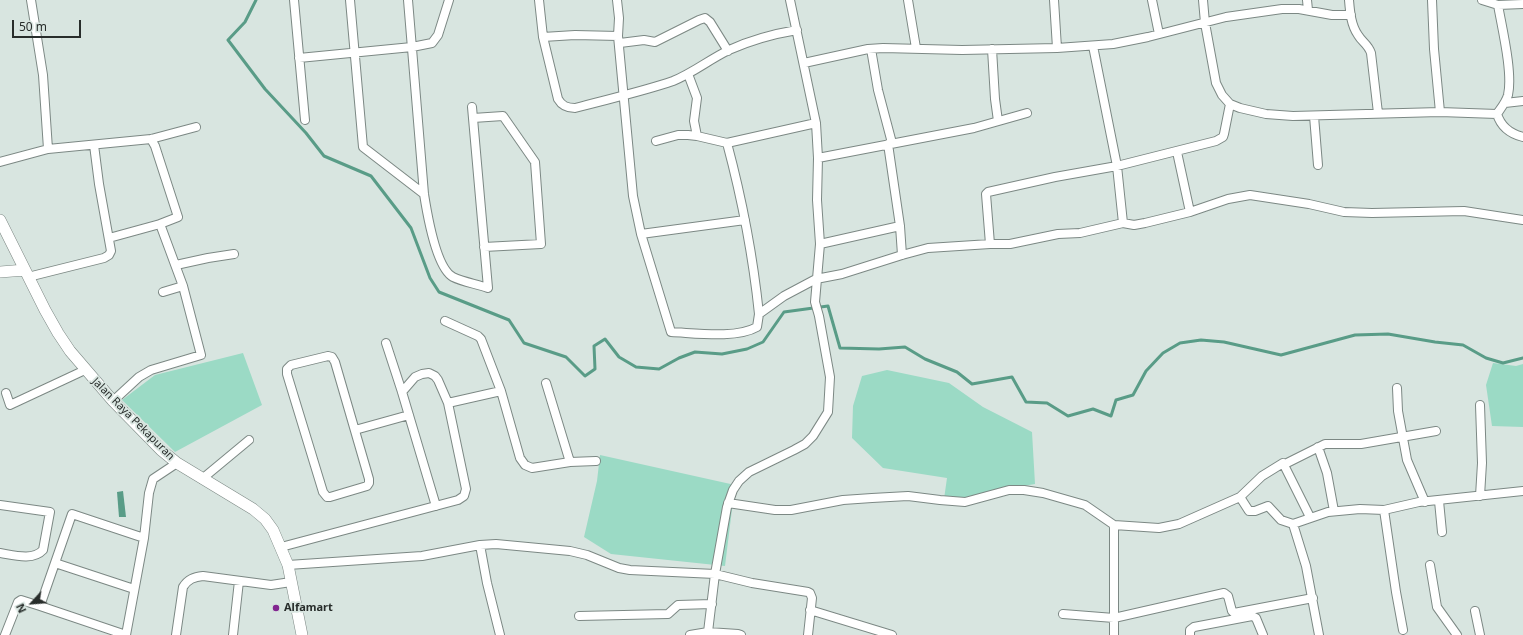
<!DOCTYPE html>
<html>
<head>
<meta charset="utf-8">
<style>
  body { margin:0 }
  #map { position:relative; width:1523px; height:635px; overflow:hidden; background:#d8e5e0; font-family:"Noto Sans",sans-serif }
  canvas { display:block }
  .north { position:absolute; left:12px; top:583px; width:40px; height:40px; -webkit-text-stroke:3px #d8e5e0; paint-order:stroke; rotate:244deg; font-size:11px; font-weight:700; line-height:16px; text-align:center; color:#282d2b }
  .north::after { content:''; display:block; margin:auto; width:14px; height:18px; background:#282d2b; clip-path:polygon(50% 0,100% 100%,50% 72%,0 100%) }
  .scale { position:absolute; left:12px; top:20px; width:69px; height:18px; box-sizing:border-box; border:2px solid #282d2b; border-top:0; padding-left:5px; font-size:12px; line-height:14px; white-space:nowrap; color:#282d2b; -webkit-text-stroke:3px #d8e5e0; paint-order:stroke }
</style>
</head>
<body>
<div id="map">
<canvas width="1523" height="635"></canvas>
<div class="north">N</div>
<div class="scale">50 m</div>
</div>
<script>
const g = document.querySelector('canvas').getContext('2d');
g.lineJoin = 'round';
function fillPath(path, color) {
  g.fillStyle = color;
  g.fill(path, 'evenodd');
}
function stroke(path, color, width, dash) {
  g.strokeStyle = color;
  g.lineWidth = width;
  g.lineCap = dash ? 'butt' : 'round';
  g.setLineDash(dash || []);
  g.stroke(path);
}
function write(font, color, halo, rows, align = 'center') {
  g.font = font + ' "Noto Sans",sans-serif';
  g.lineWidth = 3.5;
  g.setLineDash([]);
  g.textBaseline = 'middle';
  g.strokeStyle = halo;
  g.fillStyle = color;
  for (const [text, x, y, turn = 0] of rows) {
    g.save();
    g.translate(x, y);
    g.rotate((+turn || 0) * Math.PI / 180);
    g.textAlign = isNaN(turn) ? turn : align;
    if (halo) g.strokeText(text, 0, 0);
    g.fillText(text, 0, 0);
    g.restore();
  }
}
const green = new Path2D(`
  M243,353L262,405L175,452L122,400L155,375Z
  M1493,363L1516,366L1523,364V427L1492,426L1486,385Z
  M887,370L949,383L983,407L1032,432L1035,484L995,491L974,499H944L947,478L883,468L852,438L853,406L862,376Z
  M600,455L735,485L725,566L611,554L584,537L597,481Z`);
const water = new Path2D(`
  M123,491L126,517H119L117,492Z`);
const stream = new Path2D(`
  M256,0L245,22L228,40L265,89L306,133L324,156L371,176L411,228L430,278L439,292L509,320L524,343L566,357L585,376L595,369L594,346L605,339L619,357L636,367L659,369L679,358L695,352L722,354L747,349L763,342L784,312L828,306L840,348L879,349L905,347L925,359L957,372L972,384L1012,377L1026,402L1047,403L1068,416L1093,409L1111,416L1116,400L1133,395L1146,371L1163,353L1180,343L1201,340L1224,342L1281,355L1355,335L1388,334L1435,342L1463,345L1486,358L1503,363L1523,358`);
const street = new Path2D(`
  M31,0L43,75L48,149
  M294,0L305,120
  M350,0L363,147L424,194
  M408,0L424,194C427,213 436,268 453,277C463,282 477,284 488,288L472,107
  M539,0L543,37L558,99C562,106 567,108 575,108C608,99 641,92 673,81C693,73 710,59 729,50C751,40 773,34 797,30
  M617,0L619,18L618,36L633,196L641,234L671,332C695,333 736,339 757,327L759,314L784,296L816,279L842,274L902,255L928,248L990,244H1010L1058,234L1080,233L1123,223L1117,166L1093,46
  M908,0L916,48
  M1054,0L1057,48
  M1152,0L1159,34
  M1203,0L1205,23L1216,83L1222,95L1230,104L1240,108L1266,114L1293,116L1440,112L1497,114C1501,127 1511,134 1523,137
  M1307,0L1308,10
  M1349,0C1350,12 1351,25 1358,35C1362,42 1368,44 1371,53L1378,113
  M1432,0L1434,49L1440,112
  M1482,0L1498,5C1502,28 1513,73 1508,95C1506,102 1501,108 1497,114
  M1498,5L1523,4
  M543,37L575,35L618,36
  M620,43L644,40L655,42L699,20L705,18L710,22L728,51
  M871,49L878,90L892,143
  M992,49L995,99L998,121
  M299,58L412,47L432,43L438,35L449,0
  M804,63L868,49L883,48L962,50L1057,48L1113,44L1148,37L1226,17L1282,9H1299L1332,15H1351
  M688,74L697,98L694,121L697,136
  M1505,103L1523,101
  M1314,116L1318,165
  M473,118L503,116L535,162L541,244L484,247
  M656,141L678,135H688L697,136L727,143L816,123
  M727,143C742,199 753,256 759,314
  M888,144L900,226L902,255
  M1177,152L1190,212
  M818,158L974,128L1027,113
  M0,162L48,149L151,139L196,127
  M1123,223L1134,225L1145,223L1190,212L1228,199L1250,195L1309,204L1344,212L1372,213L1464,211L1523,220
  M641,234L745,220
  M109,238L160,224
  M820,244L900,226
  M990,244L986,194L988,192L1055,177L1117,166L1216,141L1223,137L1224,134L1230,104
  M176,265L208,258L234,254
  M28,277L104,258L109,255L111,251L99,184L94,145
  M163,292L183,286
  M445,321L478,336L481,339L501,391L520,458L525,465L532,468L570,462L596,461
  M386,343L402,392L436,506
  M328,356L332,357L335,362L369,479V483L367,486L330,497H327L323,492L287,374V369L291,365Z
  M546,383L570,462
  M1397,388L1398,411L1407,460L1425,502
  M6,393L10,405L85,370
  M113,401L139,377L151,370L201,355L183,286L160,224L178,217L155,146L151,139
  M448,403L501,391
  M355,430L409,415
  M1318,447L1327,473L1334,511
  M1285,464L1325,444H1361L1436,431
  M202,479L249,440
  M1480,496L1482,463L1480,405
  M1240,497L1249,511H1255L1268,506L1281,520L1293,524
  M1439,501L1442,532
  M728,503L775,510H791L843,500L872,498L908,496L940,500L965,502L1009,490H1024L1043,493L1085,505L1114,525L1159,528L1179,524L1240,497L1262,476L1283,463L1310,517
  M0,505L50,512L43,550C33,561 13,555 0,553
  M1384,510L1396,592L1403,630
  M480,545L487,583L500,635
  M281,547L458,500L464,496L466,489L448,403L438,380L435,376L429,373L422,374L415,377L402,392
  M55,563L134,589
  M288,565L422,556L480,545L496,544L570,551L587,555L619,568L630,570L715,574L752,583L808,592L810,593L812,598L808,635
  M1430,565L1437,607L1457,635
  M40,606L126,635L144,538L149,493L153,479L177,463
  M810,610L892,635
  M1475,611L1480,635
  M1063,614L1114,618L1224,593L1228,596L1232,611L1234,613L1313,598
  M579,616L668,614L678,605L712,604
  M708,632L738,634L741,635
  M5,635L18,602L21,600L40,606L72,514L144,538
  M176,635L183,587C188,579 194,577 203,576L271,585L291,582
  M233,635L239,581
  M690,635L708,632L715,574L727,507L733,490L739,481L749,472L794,450L805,444L813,436L828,412L830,377L819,316L815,302L820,244L817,200L818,158L816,123L790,0
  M1114,635V525
  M1190,635V630L1194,627L1252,616L1256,618L1263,635
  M1319,635L1306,566L1293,524L1328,512L1360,509L1384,510L1419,502L1523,491`);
const secondary = new Path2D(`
  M0,220L45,310L58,333L70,351L113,401L161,450L177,463L253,509L265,519L273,530L288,565L302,635
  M0,272L25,270`);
const markers = [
  [276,608,4,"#822590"]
];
const streetNames = [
  ["Jalan Raya Pekapuran",133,419,45]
];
const poiNames = [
  ["Alfamart",284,608]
];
fillPath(green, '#9bdac5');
fillPath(water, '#599c87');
stroke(stream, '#599c87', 3);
stroke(street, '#7c8884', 10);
stroke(secondary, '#7c8884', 12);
stroke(street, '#fff', 8);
stroke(secondary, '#fff', 11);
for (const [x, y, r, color] of markers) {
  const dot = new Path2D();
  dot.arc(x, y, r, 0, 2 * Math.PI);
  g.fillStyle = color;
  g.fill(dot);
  stroke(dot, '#d8e5e0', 1.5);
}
write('11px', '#282d2b', '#d8e5e0', streetNames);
write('bold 11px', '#282d2b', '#d8e5e0', poiNames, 'left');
</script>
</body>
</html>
